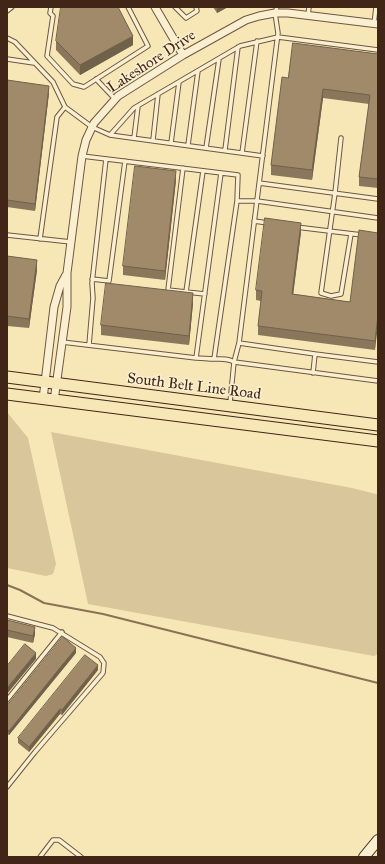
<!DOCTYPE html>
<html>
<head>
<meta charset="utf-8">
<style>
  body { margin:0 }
  #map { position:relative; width:385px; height:864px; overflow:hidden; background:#f8e7b6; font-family:"IM FELL Great Primer",serif }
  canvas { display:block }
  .frame { position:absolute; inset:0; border:8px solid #412618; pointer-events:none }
</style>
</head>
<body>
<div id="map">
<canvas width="385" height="864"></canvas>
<div class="frame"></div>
</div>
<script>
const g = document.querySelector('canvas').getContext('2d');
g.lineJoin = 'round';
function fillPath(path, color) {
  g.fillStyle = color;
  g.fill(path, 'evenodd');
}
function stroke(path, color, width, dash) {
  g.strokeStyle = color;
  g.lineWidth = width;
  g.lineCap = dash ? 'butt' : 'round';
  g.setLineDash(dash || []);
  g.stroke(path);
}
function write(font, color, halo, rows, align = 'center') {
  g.font = font + ' "IM FELL Great Primer",serif';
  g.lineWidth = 3;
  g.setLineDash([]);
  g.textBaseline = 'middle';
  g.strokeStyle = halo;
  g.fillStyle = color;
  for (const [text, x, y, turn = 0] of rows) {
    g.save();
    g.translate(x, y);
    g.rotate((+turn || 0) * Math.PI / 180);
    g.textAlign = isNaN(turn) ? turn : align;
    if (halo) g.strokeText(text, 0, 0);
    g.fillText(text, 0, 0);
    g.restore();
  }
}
const green = new Path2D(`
  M7,412L28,438L56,564L53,574L46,576L7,568Z
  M51,432L352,488L376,494L378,495V654L374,656L88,604Z`);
const stream = new Path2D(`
  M7,585L20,590L44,603L103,614L378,683`);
const lane = new Path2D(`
  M51,7L50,13L53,16L47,56L73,84L84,87L148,46L128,7
  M175,7L186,18L197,11L196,7
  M7,11L12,7
  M308,16L309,7
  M374,24L376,7
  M7,38L15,42L53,82L65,107L92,127L110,135L134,108L240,46L278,37L378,50
  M7,59L34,63
  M96,79L115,99
  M110,135L263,156
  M134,138L138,106
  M341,138L335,193L321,293L331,296L341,294L351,234
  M153,140L158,94
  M171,143L179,82
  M188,145L198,71
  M206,148L219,59
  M225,150L238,47
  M242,153L257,41
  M82,156L238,175L237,201H257L378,218
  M183,168L168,290L205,294
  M259,183L378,199
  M254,221L268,223
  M296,227L362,235
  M7,235L71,242
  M40,239L57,117L65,107
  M92,279L109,281L125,161
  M186,292L203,171
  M62,342L196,358C202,358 208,359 214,359C222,359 227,358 234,362L378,381
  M239,343L315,354L313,373
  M89,345L93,298L92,283L106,159
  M315,354L378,362
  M196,358L221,173
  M214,359L237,201
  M230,403L234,362L239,343L278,33L275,13L277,7
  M7,616L53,628L100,657L104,663L103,673L35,752L7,787
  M7,700L62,632
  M40,857L53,840H59L81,857`);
const street = new Path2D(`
  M155,7L183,55
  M43,399L54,307L60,286L66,275
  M54,401L67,307V273L82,156L86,140L94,123L118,96L183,55L246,20L259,16L275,13H288L378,24`);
const secondary = new Path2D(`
  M364,857L378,840`);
const primary = new Path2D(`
  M7,377L378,425
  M7,394L378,441`);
const wall = new Path2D(`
  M213,7H228L217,13Z
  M56,41L133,45L80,75L56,50Z
  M378,54V188L359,186V177L369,104L323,98L312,180L271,175V165L288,78Z
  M7,80L49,93L35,211L7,207Z
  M176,180L165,280L123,275V266Z
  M301,232L293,294L350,302L378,233L375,350L258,335V326L261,301L256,300V290Z
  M7,256L37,270L29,328L7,326Z
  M193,303L189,345L101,335V325Z
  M7,620L35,634L33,643L7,637Z
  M76,653L9,735L7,734V706Z
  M98,670L62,715L60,714L29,752L18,743V738Z`);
const shadedWall = new Path2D(`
  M217,7H228L217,13Z
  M133,36V45L80,75V65Z
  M49,86V93L35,211V204Z
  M323,89V98L312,180V170Z
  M176,171V180L165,280V271Z
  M301,223V232L292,304V294Z
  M37,260V270L29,328V319Z
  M193,293V303L189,345V336Z
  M378,315V325L375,350V341Z
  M35,627V634L33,643V636Z
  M76,648V653L9,735V731Z
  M36,653V659L7,694V688Z
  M98,665V670L62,715V710Z
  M60,709V714L29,752V747Z`);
const building = new Path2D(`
  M61,7H118L133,36L80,65L56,41Z
  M293,43L378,54V179L359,177L370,95L323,89L312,170L271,165L282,77L288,78Z
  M7,80L49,86L35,204L7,200Z
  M135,166L176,171L165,271L123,266Z
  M265,218L301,223L292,294L350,302L359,230L378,233V315L375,341L258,326L262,291L256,290Z
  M7,256L37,260L29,319L7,316Z
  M106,283L193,293L189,336L101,325Z
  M7,620L35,627L33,636L7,630Z
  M63,637L76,648L9,731L7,729V706Z
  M25,644L36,653L7,688V666Z
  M85,655L98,665L62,710L60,709L29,747L18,738Z`);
const streetNames = [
  ["Lakeshore Drive",152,62,-33],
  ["South Belt Line Road",194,387,7]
];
fillPath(green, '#d9c69b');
stroke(stream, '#8a7256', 2);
stroke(lane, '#6f5640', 5.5);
stroke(street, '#6f5640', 9);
stroke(secondary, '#412618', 12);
stroke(primary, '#412618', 13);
stroke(lane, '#faefd0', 3.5);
stroke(street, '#faefd0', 7);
stroke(secondary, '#faefd0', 10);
stroke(primary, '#f8e7b6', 11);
fillPath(wall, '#8a775b');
fillPath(shadedWall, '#70614a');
fillPath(building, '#a08a6a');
stroke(building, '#70614a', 1);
write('15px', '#412618', '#faefd0', streetNames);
</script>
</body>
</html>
